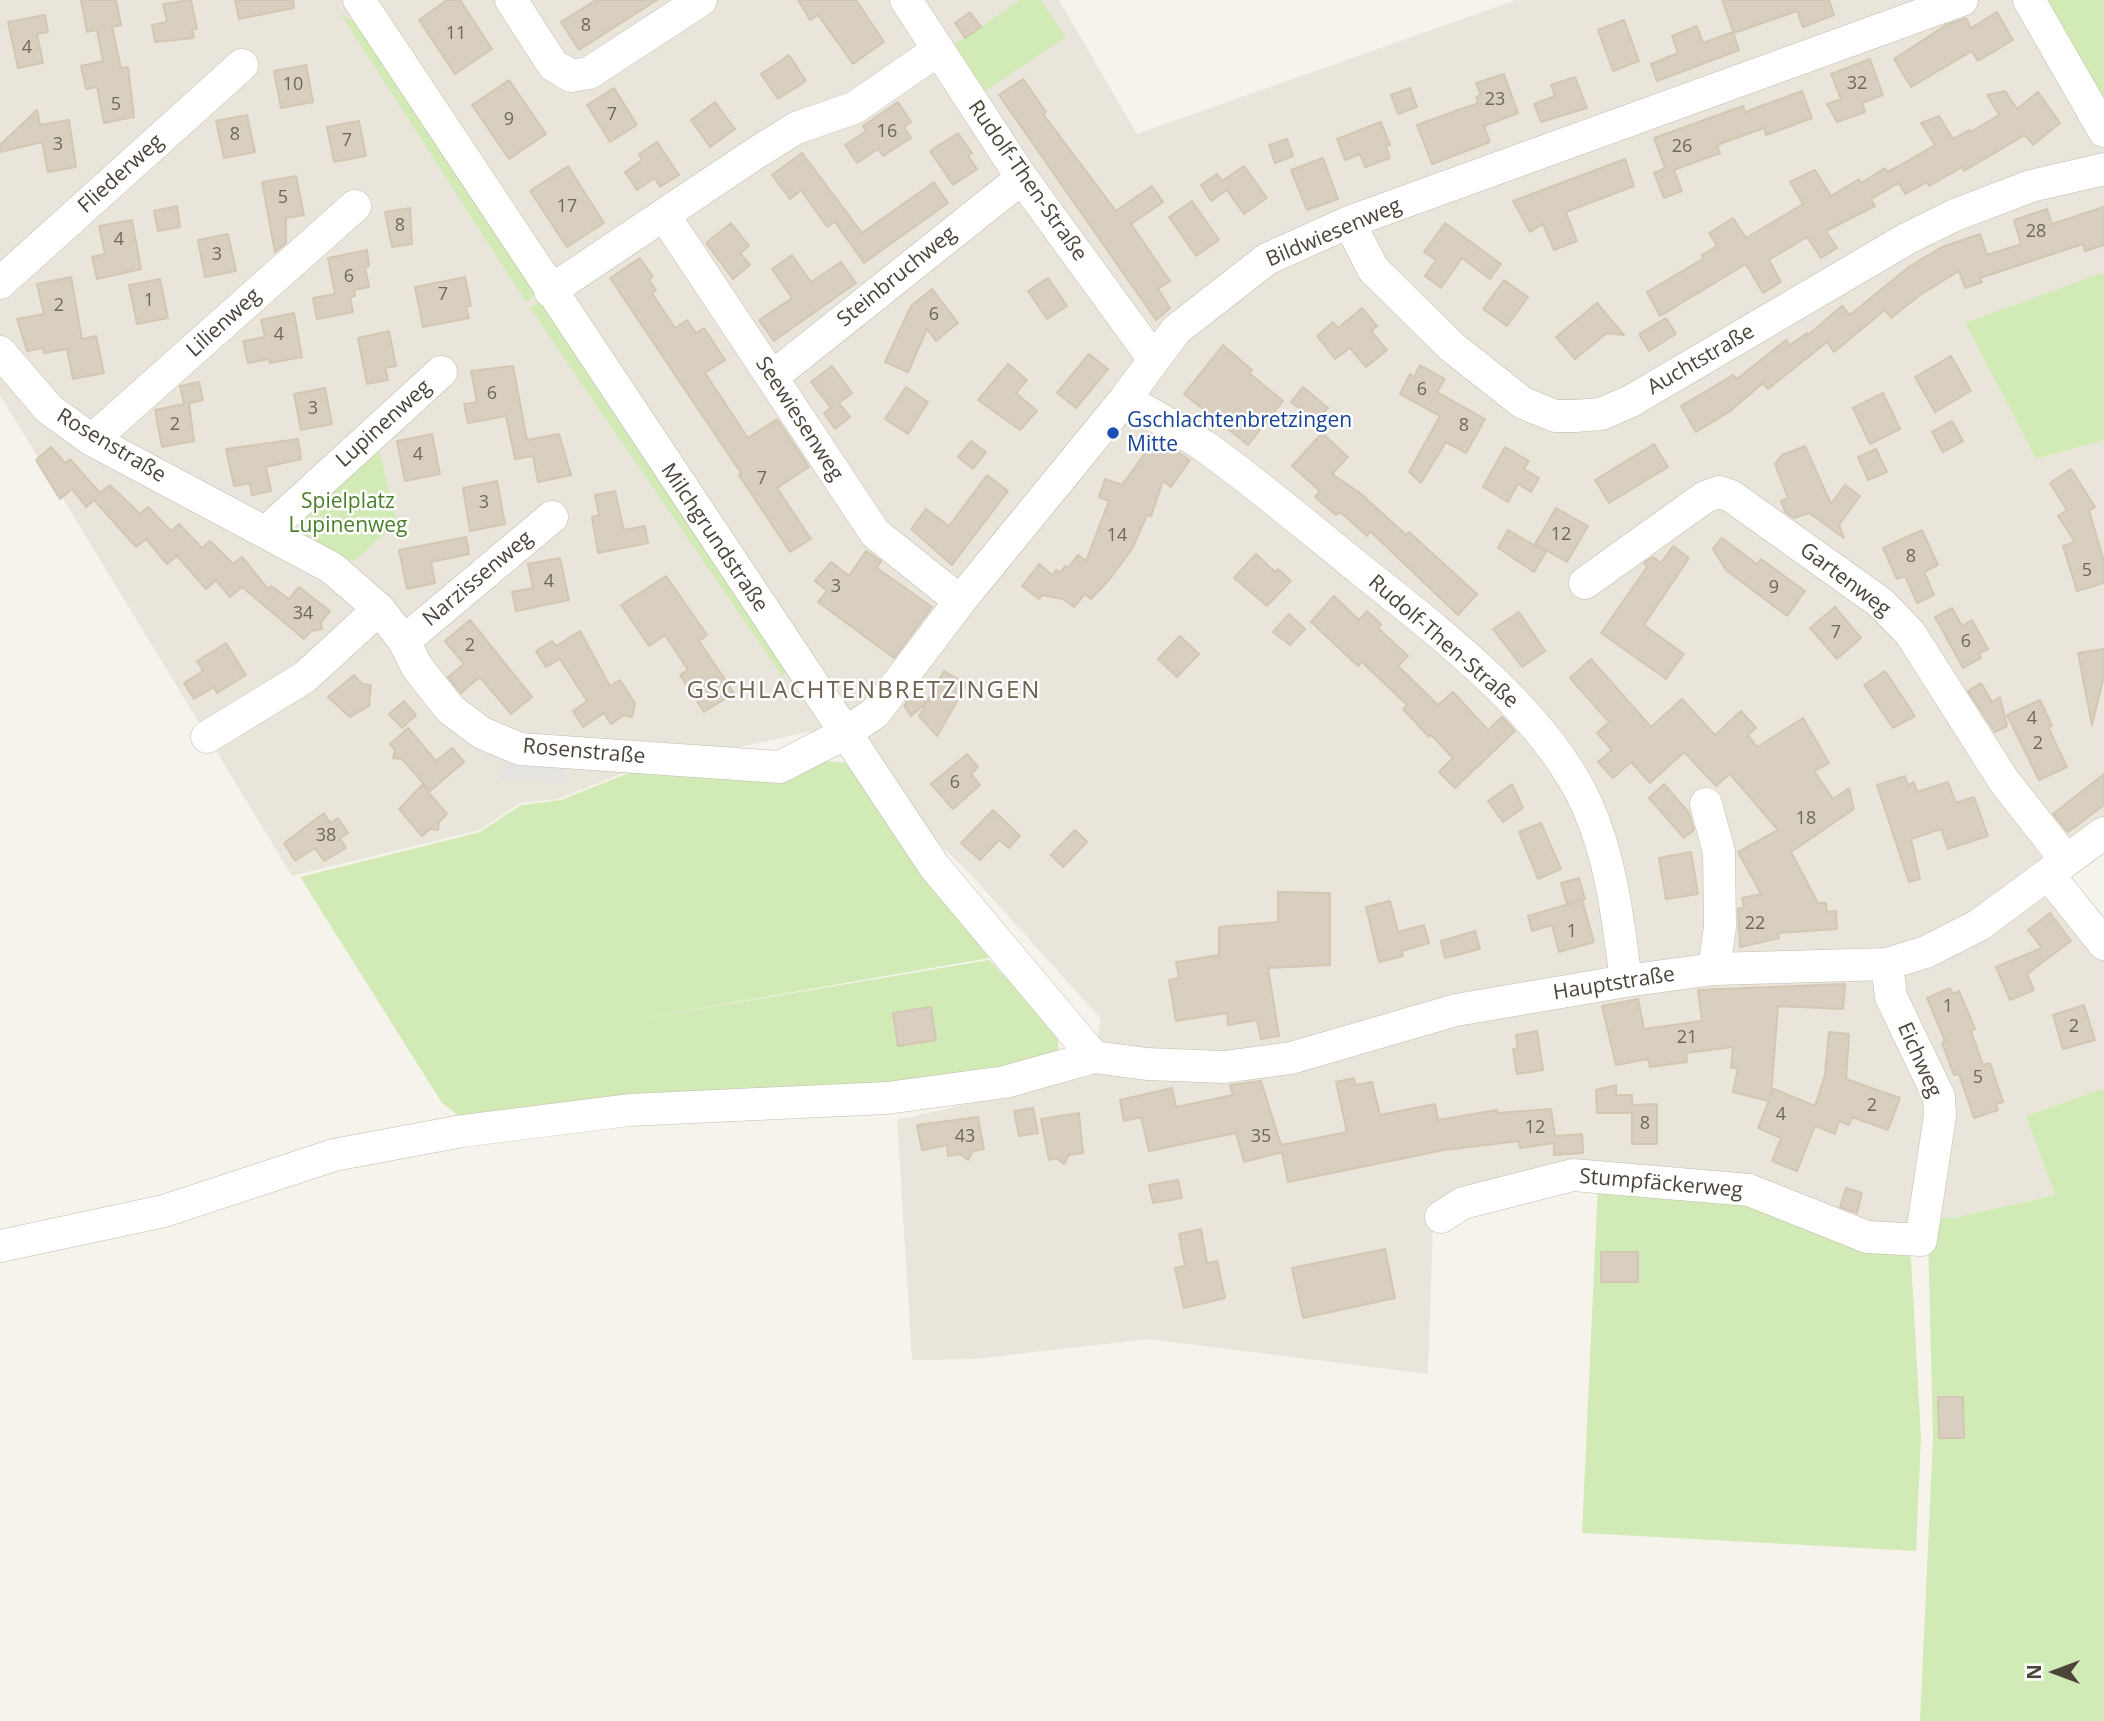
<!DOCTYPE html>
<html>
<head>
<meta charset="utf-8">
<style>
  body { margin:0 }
  #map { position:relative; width:2104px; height:1721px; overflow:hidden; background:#f6f3ec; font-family:"Open Sans",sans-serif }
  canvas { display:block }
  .north { position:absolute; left:2020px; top:1637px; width:70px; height:70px; -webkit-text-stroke:5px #fff; paint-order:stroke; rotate:270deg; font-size:19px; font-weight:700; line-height:28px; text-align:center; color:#4b4439 }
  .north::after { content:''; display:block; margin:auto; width:24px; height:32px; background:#4b4439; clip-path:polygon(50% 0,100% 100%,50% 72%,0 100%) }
</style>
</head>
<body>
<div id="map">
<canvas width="2104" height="1721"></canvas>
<div class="north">N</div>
</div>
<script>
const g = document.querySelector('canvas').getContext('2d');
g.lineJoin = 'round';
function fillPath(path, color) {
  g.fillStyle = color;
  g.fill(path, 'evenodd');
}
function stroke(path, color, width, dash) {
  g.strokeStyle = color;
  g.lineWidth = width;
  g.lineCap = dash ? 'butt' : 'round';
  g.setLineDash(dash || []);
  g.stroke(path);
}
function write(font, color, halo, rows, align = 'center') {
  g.font = font + ' "Open Sans",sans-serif';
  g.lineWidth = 5;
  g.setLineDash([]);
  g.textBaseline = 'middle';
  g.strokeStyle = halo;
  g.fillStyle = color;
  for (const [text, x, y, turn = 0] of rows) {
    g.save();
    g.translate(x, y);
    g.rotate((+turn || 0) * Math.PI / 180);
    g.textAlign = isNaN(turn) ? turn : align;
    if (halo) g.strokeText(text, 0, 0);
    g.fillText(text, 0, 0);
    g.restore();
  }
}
const residential = new Path2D(`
  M0,0H1059L1137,134L1516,0H2015L2104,149V272L1965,324L2036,459L2104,440V817L2033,870L2104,960V1088L2026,1116L2055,1195L1953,1218H1931L1910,1229L1574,1180L1433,1227L1428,1374L1148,1339L974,1359L912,1360L897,1120L1090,1076L1101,1019L973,877L848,755L813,731L731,749L686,748L558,799L520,803L480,830L292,876L0,395Z`);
const green = new Path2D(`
  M1020,0H1041L1066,37L981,94L949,48Z
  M2043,0H2104V106Z
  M340,13L363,28L536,295L526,302Z
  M2104,272V440L2036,459L1965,323Z
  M541,300L788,672L782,676L530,308Z
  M377,441L397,523L353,562L305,535C300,491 347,466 377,441Z
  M826,761L847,763L989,958L627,1021L989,960L1058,1032V1053L1050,1062L888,1085L460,1117L442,1103L300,877L480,832L521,805L561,800L631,772L777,783Z
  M2104,1088V1721H1920L1933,1438L1928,1232L1931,1218H1953L2055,1195L2026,1116Z
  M1598,1184L1750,1198L1908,1250L1911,1259L1921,1438L1916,1551L1582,1533Z`);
const parking = new Path2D(`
  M502,762L565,766L564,783L500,779Z`);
const building = new Path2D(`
  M81,0H116L121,25L112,27L121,68L128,67L134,117L104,123L97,87L86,89L81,66L103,61L97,30L87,32Z
  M191,0L197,29H192L194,38L155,42L152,25L167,22L163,4Z
  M235,0H293L294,8L239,19Z
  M447,0H460L492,49L455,74L419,20Z
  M596,0H657L579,50L561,22Z
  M798,0H856L884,42L853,64L818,15L810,20Z
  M1722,0H1829L1834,15L1803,27L1797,11L1734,33Z
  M970,12L981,27L965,38L955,23Z
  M1997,12L2013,40L1978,61L1972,51L1911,87L1894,59L1946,25L1966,18L1971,28Z
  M45,15L48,32L37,34L43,63L18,68L8,22Z
  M1624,20L1639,61L1613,71L1598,30Z
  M1697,26L1703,43L1733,32L1739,50L1657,81L1651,64L1678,53L1672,36Z
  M789,55L806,81L778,99L761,74Z
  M1870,59L1883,95L1862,103L1865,112L1837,122L1827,104L1841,99L1831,74Z
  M306,65L313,102L281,108L274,71Z
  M1504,74L1518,113L1484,126L1490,142L1432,164L1417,125L1478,103L1476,97L1481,95L1476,83Z
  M1575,77L1587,108L1541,122L1534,104L1555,96L1551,85Z
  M1023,79L1046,112L1043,114L1116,211L1152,186L1163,202L1131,224L1170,281L1158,289L1170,308L1156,320L999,95Z
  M509,80L546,134L509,159L472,105Z
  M614,88L637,125L610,142L587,105Z
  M1410,88L1417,107L1398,114L1391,95Z
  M1802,91L1812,118L1766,135L1764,128L1717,145L1720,153L1674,170L1682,191L1664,198L1654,173L1665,168L1654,138L1743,106L1745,112Z
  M2005,91L2017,109L2038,92L2060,123L2033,145L2025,135L1964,171L1962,167L1929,186L1927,182L1905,194L1899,183L1871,199L1875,206L1826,231L1837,248L1821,258L1807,237L1769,260L1781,282L1763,293L1746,264L1660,316L1647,292L1704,258L1702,255L1717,246L1709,233L1733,218L1746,238L1803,204L1790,182L1815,170L1831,196L1859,179L1861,183L1885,168L1887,172L1899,166L1935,145L1921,123L1939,116L1953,139L1969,130L1971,132L1999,115L1987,95Z
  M715,102L735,129L710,147L691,120Z
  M898,102L911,122L904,127L911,138L883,156L878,149L857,163L845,145L866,131L863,126Z
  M37,110L40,125L69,120L76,167L48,172L42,142L0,152V145Z
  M247,115L255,152L224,158L216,121Z
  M359,121L366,156L334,162L327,127Z
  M1381,122L1390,145L1386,146L1390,158L1365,167L1360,154L1345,160L1337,139Z
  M958,133L972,153L968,156L977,169L953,185L930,151Z
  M1287,139L1293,156L1275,163L1269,145Z
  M657,142L679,175L660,187L655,178L637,190L625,172L642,160L639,154Z
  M802,153L862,233L934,182L948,203L864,263L835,222L827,227L801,190L790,199L772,175Z
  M1323,158L1338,199L1307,210L1291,170Z
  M1625,159L1634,186L1566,212L1577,241L1554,250L1543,224L1530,232L1513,201Z
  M568,166L604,223L567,247L530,191Z
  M1244,166L1267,198L1244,214L1227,190L1211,201L1201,185L1217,174L1222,181Z
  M296,176L304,215L286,218V243L275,252L262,182Z
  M1192,201L1219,240L1196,256L1169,217Z
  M177,206L180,227L158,231L154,211Z
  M2104,207V245L2085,251L2083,244L1980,278L1982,282L1965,288L1959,271L1920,295L1891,318L1885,310L1834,352L1827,342L1768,389L1763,383L1729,412L1696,432L1681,406L1733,375L1737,379L1786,340L1790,345L1807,333L1808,335L1842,306L1850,315L1910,266L1942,247L1980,234L1987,255L2021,244L2014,220L2047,209L2052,224Z
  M410,208L412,244L392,247L385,212Z
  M132,220L141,269L97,279L92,257L105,254L99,226Z
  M731,223L749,246L740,253L750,265L733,279L706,243Z
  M1445,223L1501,264L1490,279L1462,258L1441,288L1425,276L1436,260L1424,252Z
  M228,234L236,271L205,277L198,240Z
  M367,250L369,266L365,267L369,287L354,290L355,296L350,297L353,312L317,319L313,298L335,294L328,258Z
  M792,255L811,282L841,262L856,283L774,341L759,320L792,298L772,269Z
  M640,258L653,277L649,280L656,290L652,293L675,328L687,320L696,333L704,328L725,360L705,373L748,438L777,419L809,467L777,488L811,539L790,552L739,475L741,473L610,278Z
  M71,277L82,339L96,336L104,373L73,379L67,349L44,353L43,348L27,351L17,319L44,314L37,284Z
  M465,277L471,306L466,307L469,318L423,327L415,287Z
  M1048,278L1067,306L1047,319L1028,291Z
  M160,279L168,318L137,324L129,285Z
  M1504,280L1528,297L1507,326L1483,309Z
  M932,289L958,323L936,341L927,329L908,372L885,362L911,306Z
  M1597,303L1624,335L1607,333L1575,359L1556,337Z
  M1362,308L1377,326L1371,331L1387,350L1366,367L1350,348L1335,359L1317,336L1333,322L1338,328Z
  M294,313L302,357L270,363L269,359L248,363L243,341L265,337L261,320Z
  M1666,318L1676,334L1649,351L1639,334Z
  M389,331L396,366L385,368L388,380L367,384L358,338Z
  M1223,345L1252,370L1249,373L1283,401L1248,445L1184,394Z
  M1089,354L1108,369L1076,408L1057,393Z
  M1951,356L1971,391L1935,412L1915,377Z
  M1008,364L1027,380L1016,393L1037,411L1020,430L978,400Z
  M1420,365L1445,379L1437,392L1485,419L1466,453L1446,442L1421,483L1409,472L1440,416L1400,394L1410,374L1414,377Z
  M513,366L527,440L559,434L571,475L538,482L533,456L515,459L506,416L468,423L464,404L477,402L471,371Z
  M832,366L852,393L839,403L850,417L835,429L824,413L831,408L811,382Z
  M199,382L203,400L189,403L194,441L162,447L155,410L184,404L180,386Z
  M906,387L928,402L908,434L885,419Z
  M1303,387L1328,408L1315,421L1291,402Z
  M325,388L332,424L301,430L294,394Z
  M1883,393L1900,429L1870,444L1853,408Z
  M1952,421L1963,441L1943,452L1932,432Z
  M1322,433L1348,457L1332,474L1360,493L1406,535L1409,532L1477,594L1458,615L1370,531L1367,536L1346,517L1339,512L1336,515L1315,497L1320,491L1292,466Z
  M432,434L440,474L405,481L397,441Z
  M1156,438L1190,460L1171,487L1163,481L1151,516L1147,515L1132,549L1109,580L1091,599L1085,594L1074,607L1063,599L1042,595L1039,599L1022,586L1039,564L1052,575L1056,570L1060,573L1065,566L1068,568L1078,555L1086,561L1109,501L1099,497L1105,479L1122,485Z
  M298,439L301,459L266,467L271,491L252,495L250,483L234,486L226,449Z
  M971,441L986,452L973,469L958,457Z
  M1654,444L1668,467L1609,503L1595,480Z
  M1805,446L1831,504L1845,485L1860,496L1839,525L1844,538L1809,513L1794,518L1785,512L1781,501L1788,498L1775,464L1782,455Z
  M51,447L65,463L70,459L100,493L110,485L140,514L148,507L171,531L179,524L202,548L210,541L233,564L242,557L268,589L271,586L289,599L299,587L330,611L321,622L322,629L311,631L304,639L242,587L230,597L216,580L206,589L177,556L167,564L146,539L136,547L94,500L86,507L72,489L60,499L36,460Z
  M1505,447L1529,461L1524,469L1539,478L1531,492L1518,484L1508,502L1483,487Z
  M1876,449L1887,472L1868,480L1858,457Z
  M2071,469L2095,507L2089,511L2104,561V583L2077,591L2063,546L2075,542L2058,516L2067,510L2050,483Z
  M987,475L1008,491L952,565L911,529L926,509L949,526Z
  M497,481L505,524L470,531L463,488Z
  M615,491L624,530L645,526L648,543L598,553L592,517L599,515L595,495Z
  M1556,508L1588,526L1567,562L1535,544Z
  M1508,530L1546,552L1534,572L1498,548Z
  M1922,530L1938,565L1924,572L1934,595L1917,603L1905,576L1897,579L1883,548Z
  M466,537L469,554L431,562L435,583L407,589L399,550Z
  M1722,538L1757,564L1761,559L1805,591L1787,616L1726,570L1713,549Z
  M1673,546L1689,558L1644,625L1684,654L1666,679L1601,633L1647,567L1644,563L1653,557L1661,563Z
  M866,551L881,561L877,568L932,607L894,658L818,602L827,591L815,581L831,562L849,576Z
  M1256,554L1275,572L1278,569L1291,581L1267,606L1234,578Z
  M560,558L569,600L516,611L512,592L533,588L528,564Z
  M666,576L707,635L699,641L734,693L704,712L680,675L688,670L665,635L649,646L621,605Z
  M1334,596L1359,620L1367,611L1381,624L1378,628L1408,656L1398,666L1438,705L1453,692L1488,730L1502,717L1515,731L1455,788L1439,772L1453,758L1431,735L1429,737L1403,709L1407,705L1362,662L1358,666L1311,622Z
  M1835,607L1861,638L1837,659L1810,628Z
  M1952,608L1962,626L1972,620L1988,649L1979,653L1981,658L1963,668L1935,617Z
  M1519,612L1545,651L1522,667L1493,629Z
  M1289,614L1305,629L1290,645L1273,632Z
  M470,620L532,697L511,714L480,677L461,693L448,677L464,664L445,641Z
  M580,631L610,686L620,680L635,703L632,717L624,715L611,724L604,713L583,727L573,711L587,701L560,659L546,667L536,651L552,641L556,646Z
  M1180,636L1199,654L1177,677L1158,659Z
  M226,643L246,675L217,693L214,687L194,699L184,683L203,671L197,661Z
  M2104,649V676L2092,725L2078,653Z
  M1591,659L1651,727L1682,699L1715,735L1741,711L1756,728L1748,735L1757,747L1803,718L1829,763L1814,771L1833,799L1849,788L1854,809L1791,852L1818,903H1826L1827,912L1836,911L1837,929L1778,933L1779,938L1740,947L1738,909L1744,907L1742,898L1761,894L1738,852L1778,830L1730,774L1716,786L1684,752L1650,783L1631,762L1613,778L1598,762L1612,750L1597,733L1609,722L1570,678Z
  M944,671L967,684L937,736L919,716Z
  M1885,671L1915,716L1893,728L1864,685Z
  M354,675L362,684L371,685L369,706L350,717L328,697Z
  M1981,683L1992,702L2000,697L2007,726L1995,732L1968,691Z
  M915,691L926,703L911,716L904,706Z
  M2040,700L2052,726L2048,727L2067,767L2039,780L2007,715Z
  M404,701L416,715L402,728L389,714Z
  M408,728L436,761L452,748L464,762L430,791L402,759L393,758L395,750L390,744Z
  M967,754L978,767L971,774L980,785L953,809L931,784Z
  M2104,774V805L2068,832L2053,814Z
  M1905,776L1908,785L1914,782L1917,792L1948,782L1956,803L1974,797L1988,836L1948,849L1941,829L1911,839L1920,879L1909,882L1877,785Z
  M1512,784L1523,808L1503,822L1488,801Z
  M1664,784L1689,813L1694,830L1684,838L1649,798Z
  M422,785L447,814L439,822L438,830L430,829L422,836L399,809Z
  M993,810L1020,836L1009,848L999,840L980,860L961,843Z
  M324,813L330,823L338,818L348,833L340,838L346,848L324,861L315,848L295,861L284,843Z
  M1541,823L1561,869L1538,879L1519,832Z
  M1075,830L1087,842L1063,867L1051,855Z
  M1691,852L1698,894L1666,899L1659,858Z
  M1579,878L1585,899L1567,904L1561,883Z
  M1278,892L1330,893V965L1268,968L1279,1036L1261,1039L1257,1020L1228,1025L1227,1013L1176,1021L1169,980L1179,978L1176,962L1219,955V927L1278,922Z
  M1582,900L1594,942L1559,952L1552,925L1532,931L1528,916Z
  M1390,901L1398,932L1424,925L1429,943L1402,951L1403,956L1379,962L1366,907Z
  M2050,913L2071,941L2027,974L2034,990L2010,1000L1996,967L2042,948L2028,930Z
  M1475,931L1480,949L1445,958L1441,941Z
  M1845,984L1843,1009L1778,1006L1771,1095L1774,1089L1815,1106L1825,1075L1829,1032L1849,1034L1846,1079L1900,1098L1888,1130L1852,1117L1849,1125L1839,1121L1835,1134L1815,1126L1797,1171L1772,1161L1781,1138L1758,1128L1769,1101L1733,1092L1738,1068H1731L1733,1047L1686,1053L1687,1062L1650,1067L1648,1059L1616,1065L1602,1006L1638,999L1644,1029L1702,1021L1698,990Z
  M1950,988L1953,994L1959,991L1975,1029L1971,1031L1983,1065L1990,1063L2003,1102L1996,1104L1998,1110L1974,1118L1959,1074L1954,1075L1942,1043L1945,1041L1927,998Z
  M2084,1005L2095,1040L2063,1049L2053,1015Z
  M931,1007L936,1040L898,1046L893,1013Z
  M1537,1031L1543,1070L1517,1074L1513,1049L1518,1048L1516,1035Z
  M1354,1078L1355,1085L1372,1082L1380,1115L1435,1104L1438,1120L1497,1110L1498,1113L1551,1109L1555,1136L1582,1134L1583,1153L1554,1155V1143L1520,1148L1519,1141L1444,1150L1288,1182L1282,1152L1244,1162L1236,1133L1149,1151L1141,1117L1124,1121L1120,1100L1172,1088L1176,1107L1233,1095L1230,1085L1261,1081L1281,1145L1347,1132L1336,1082Z
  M1616,1085V1095H1632V1105L1657,1104V1144H1632V1113H1597L1596,1090Z
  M1033,1108L1038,1133L1019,1136L1014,1111Z
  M1079,1113L1083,1153L1069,1155L1064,1164L1057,1158L1049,1160L1041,1119Z
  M978,1117L984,1149L973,1151L968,1160L960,1154L948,1156L947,1145L922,1150L917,1125Z
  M1178,1180L1182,1198L1153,1203L1149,1185Z
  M1846,1188L1862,1193L1857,1213L1840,1207Z
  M1201,1229L1207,1263L1217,1261L1225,1298L1184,1308L1175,1268L1185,1266L1179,1234Z
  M1385,1249L1395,1298L1303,1318L1292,1268Z
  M1601,1252H1638V1282H1601Z
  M1938,1397H1963L1964,1438H1939Z`);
const minor = new Path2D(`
  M359,0L934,866L1094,1057
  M511,0L553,65L571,76L589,73L701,0
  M906,0L1022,178L1153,358
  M2029,0L2104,131
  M664,215L875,533L960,601
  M1349,222L1373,269L1452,347L1523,403L1555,416H1575L1601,414L1631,401L1908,238L1955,215L2031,186L2104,169
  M0,283L242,65
  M550,291L756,153L796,128L854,108L938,50
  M0,352L49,409L92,440L332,568L379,609L404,641L417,667L450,709L482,733L520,749L780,767L844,734L875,713L960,601L1125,399L1176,330L1267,259L1349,222L1962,0
  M772,377L1022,178
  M1125,399C1152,415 1181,430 1207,448C1260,486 1310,529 1361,570C1439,632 1546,713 1587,805C1612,861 1618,921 1626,981
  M92,440L355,206
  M266,532L441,372
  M1585,583L1705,497L1719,492L1731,496L1881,603L1910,633L2004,781L2066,860
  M404,641L552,517
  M207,737L305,677L379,609
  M1706,804L1719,852L1720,927L1714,969
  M2048,874L2104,944
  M1441,1217L1463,1203L1573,1175L1749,1190L1867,1237L1921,1240L1940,1116L1939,1097L1891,997L1887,964
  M0,1246L164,1211L334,1155L462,1131L629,1110L887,1098L1005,1082L1094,1057L1147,1064L1224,1067L1291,1058L1456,1010L1626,981L1714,969L1887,964L1926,952L1979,925L2104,833`);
const markers = [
  [1113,433,7,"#1a4fb4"]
];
const numberNames = [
  ["8",586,26],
  ["11",456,34],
  ["4",27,48],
  ["32",1857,84],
  ["10",293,85],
  ["23",1495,100],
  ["5",116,105],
  ["7",612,115],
  ["9",509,120],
  ["16",887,132],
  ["8",235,135],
  ["7",347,141],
  ["3",58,145],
  ["26",1682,147],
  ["5",283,198],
  ["17",567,207],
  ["8",400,226],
  ["28",2036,232],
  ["4",119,240],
  ["3",217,255],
  ["6",349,277],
  ["7",443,295],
  ["1",149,301],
  ["2",59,306],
  ["6",934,315],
  ["4",279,335],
  ["6",1422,390],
  ["6",492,394],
  ["3",313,409],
  ["2",175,425],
  ["8",1464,426],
  ["4",418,455],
  ["7",762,479],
  ["3",484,503],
  ["12",1561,535],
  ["14",1117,536],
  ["8",1911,557],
  ["5",2087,571],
  ["4",549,582],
  ["3",836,587],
  ["9",1774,588],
  ["34",303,614],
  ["7",1836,633],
  ["6",1966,642],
  ["2",470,646],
  ["4",2032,719],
  ["2",2038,744],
  ["6",955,783],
  ["18",1806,819],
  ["38",326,836],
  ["22",1755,924],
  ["1",1572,932],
  ["1",1948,1007],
  ["2",2074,1027],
  ["21",1687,1038],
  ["5",1978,1078],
  ["2",1872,1106],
  ["4",1781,1115],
  ["8",1645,1124],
  ["12",1535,1128],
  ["43",965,1137],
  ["35",1261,1137]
];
const streetNames = [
  ["Fliederweg",121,174,-42],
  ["Rudolf-Then-Straße",1027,181,55],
  ["Bildwiesenweg",1334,233,-23],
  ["Steinbruchweg",897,277,-39],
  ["Lilienweg",224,323,-42],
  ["Auchtstraße",1701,360,-30],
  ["Seewiesenweg",799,419,57],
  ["Lupinenweg",384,424,-42],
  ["Rosenstraße",111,446,31],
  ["Milchgrundstraße",714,538,56],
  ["Narzissenweg",478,579,-40],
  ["Gartenweg",1845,580,37],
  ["Rudolf-Then-Straße",1443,642,41],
  ["Rosenstraße",584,752,5],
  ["Hauptstraße",1614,984,-9],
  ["Eichweg",1919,1060,66],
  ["Stumpfäckerweg",1661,1184,5]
];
const transitNames = [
  ["Gschlachtenbretzingen",1127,421],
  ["Mitte",1127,445]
];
const parkNames = [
  ["Spielplatz",348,502],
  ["Lupinenweg",348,526]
];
const quarterNames = [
  ["GSCHLACHTENBRETZINGEN",864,691]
];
fillPath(residential, '#eae5da');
fillPath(green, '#d2eab5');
fillPath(parking, '#e5e3e0');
fillPath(building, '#d8cfc1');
stroke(building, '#d3c7b4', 2);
stroke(minor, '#c2bbae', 33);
stroke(minor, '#fff', 32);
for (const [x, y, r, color] of markers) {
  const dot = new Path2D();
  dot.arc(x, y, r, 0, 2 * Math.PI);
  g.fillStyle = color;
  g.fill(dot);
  stroke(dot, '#fff', 2.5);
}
write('18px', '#6e675b', null, numberNames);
write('21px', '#4b4439', '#fff', streetNames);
write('21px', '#164399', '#fff', transitNames, 'left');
write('21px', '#4a7f2a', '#fff', parkNames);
g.letterSpacing = '2px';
write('24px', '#6e6250', '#fff', quarterNames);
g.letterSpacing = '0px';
</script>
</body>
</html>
